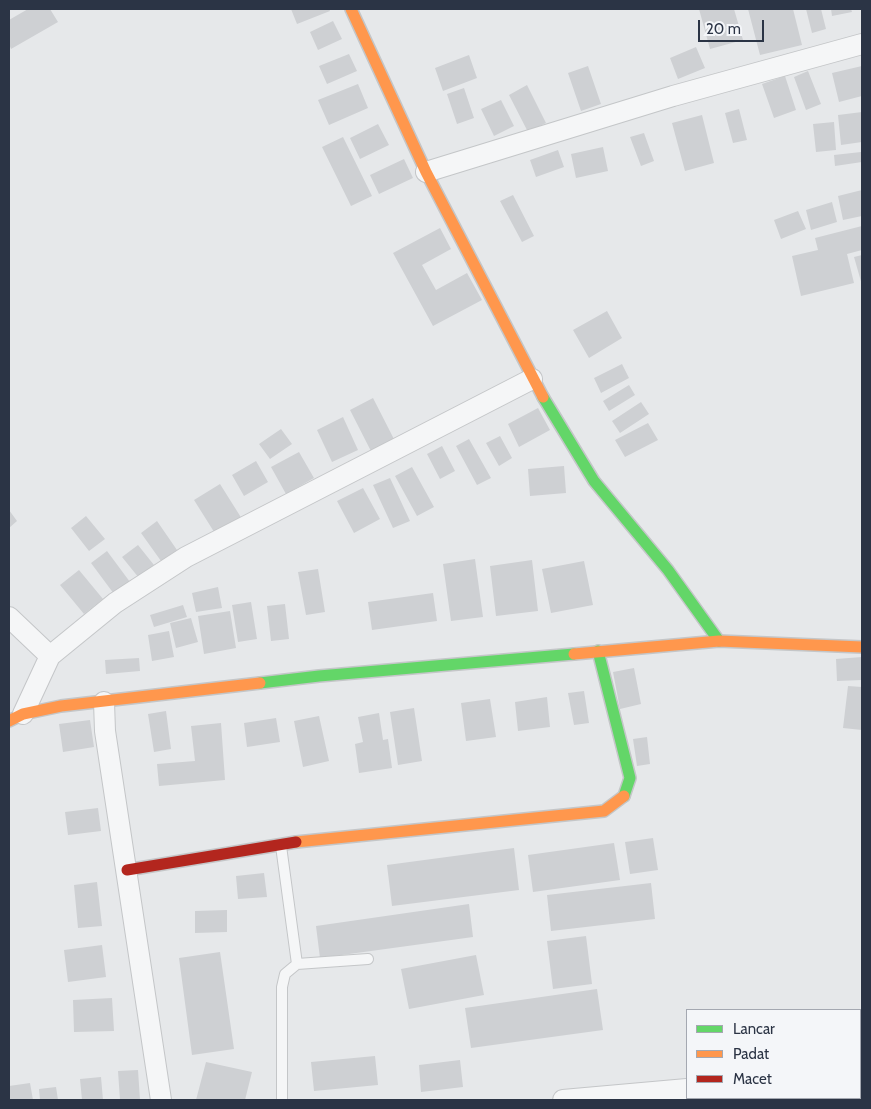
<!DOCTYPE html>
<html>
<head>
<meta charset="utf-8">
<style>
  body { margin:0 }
  #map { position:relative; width:871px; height:1109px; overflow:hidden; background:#e6e8ea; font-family:Cabin,sans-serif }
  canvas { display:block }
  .frame { position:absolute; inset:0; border:10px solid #2b3445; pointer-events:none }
  .legend { position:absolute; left:686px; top:1009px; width:175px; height:90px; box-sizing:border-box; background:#f4f6f9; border:1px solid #a4a8b1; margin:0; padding:6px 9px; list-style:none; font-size:15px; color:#2b3445 }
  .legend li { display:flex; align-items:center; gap:10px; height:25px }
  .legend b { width:25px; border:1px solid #a4a8b1 }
  .scale { position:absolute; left:698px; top:20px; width:66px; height:22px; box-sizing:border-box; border:2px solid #2b3445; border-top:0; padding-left:6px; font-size:15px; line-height:18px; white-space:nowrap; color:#2b3445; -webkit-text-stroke:4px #f4f6f9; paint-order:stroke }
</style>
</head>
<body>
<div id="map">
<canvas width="871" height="1109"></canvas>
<div class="frame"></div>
<ul class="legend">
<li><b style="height:6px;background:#63d668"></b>Lancar</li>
<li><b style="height:6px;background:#ff974d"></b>Padat</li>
<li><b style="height:6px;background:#b3261e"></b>Macet</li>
</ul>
<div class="scale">20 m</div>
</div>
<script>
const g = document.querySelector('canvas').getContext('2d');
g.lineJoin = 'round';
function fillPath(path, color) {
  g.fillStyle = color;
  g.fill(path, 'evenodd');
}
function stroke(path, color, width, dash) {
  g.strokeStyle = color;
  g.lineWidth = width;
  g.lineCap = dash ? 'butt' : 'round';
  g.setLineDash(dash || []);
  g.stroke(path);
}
const building = new Path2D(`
  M28,9H50L58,22L11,49L9,44V20Z
  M291,9H329L330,11L297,24Z
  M699,9H734L743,40L710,49Z
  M748,9H793L802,45L760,55Z
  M806,9H821L826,29L812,33Z
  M831,9H851L852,12L832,16Z
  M333,21L342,39L318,50L310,32Z
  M696,47L705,68L678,79L670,58Z
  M349,54L357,71L327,84L319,66Z
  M469,55L477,78L443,91L435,68Z
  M588,66L601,104L581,111L568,73Z
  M862,66V96L839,102L832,73Z
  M808,71L821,104L806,110L794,77Z
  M785,76L796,110L774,118L762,84Z
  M358,84L368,108L329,125L318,100Z
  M527,85L546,123L528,132L509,95Z
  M464,88L474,118L457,124L447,94Z
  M501,100L514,126L494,136L481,109Z
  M739,109L747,140L733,143L725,113Z
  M862,112V142L841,145L838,115Z
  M702,115L714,163L685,171L672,123Z
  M834,122L836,150L816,152L813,124Z
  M378,124L389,145L360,159L350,138Z
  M644,133L654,161L641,166L630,137Z
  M343,137L372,196L351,206L322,147Z
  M603,147L608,171L576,178L571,154Z
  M558,150L564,167L536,177L530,160Z
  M861,152L862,162L835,166L834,155Z
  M404,159L413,178L379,194L370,175Z
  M862,190V216L843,220L838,196Z
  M513,195L534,236L522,242L500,201Z
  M832,202L837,222L811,230L806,210Z
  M798,211L806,229L781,239L774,220Z
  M862,226V250L847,254L854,283L801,296L792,256L818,250L815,238Z
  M440,228L451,249L422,265L436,290L467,273L482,300L433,326L393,253Z
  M862,255V285L854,257Z
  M607,311L622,338L589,358L573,330Z
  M622,364L629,378L601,393L594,378Z
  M629,385L635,395L609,411L603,401Z
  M373,398L397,445L374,457L350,410Z
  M641,402L649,414L620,433L612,421Z
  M538,408L550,430L519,447L508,424Z
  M343,417L358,450L332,462L317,430Z
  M648,423L658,440L625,457L615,440Z
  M281,429L292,444L270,459L259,444Z
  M500,436L512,458L499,466L486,443Z
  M469,439L491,478L477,485L456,446Z
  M442,446L455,471L440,479L427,454Z
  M299,452L314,478L286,494L271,467Z
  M256,461L268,482L244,496L232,475Z
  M564,466L566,493L530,496L528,469Z
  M412,467L434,507L417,516L395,476Z
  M390,478L410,521L393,528L373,485Z
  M220,484L242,519L216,535L194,500Z
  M363,488L380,519L354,533L337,501Z
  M9,510L17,521L9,528Z
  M86,516L105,539L89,551L71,528Z
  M157,521L177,550L161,561L141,533Z
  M138,545L154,565L139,578L122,557Z
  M107,551L130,582L114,594L91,563Z
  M475,559L483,617L451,621L443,564Z
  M532,560L538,611L496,616L490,566Z
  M584,561L593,605L551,613L542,569Z
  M318,569L325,612L306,615L298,572Z
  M79,570L103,599L84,614L60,585Z
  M218,587L222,608L196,612L192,593Z
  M433,593L437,621L372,630L368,602Z
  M251,602L257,639L238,642L232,605Z
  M285,604L289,639L271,641L267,606Z
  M183,605L187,617L154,627L150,615Z
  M230,611L236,648L204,654L198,616Z
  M191,618L198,642L176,648L170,623Z
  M169,631L174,657L152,661L148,635Z
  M862,657V680L837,681L836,659Z
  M139,658L140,671L106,674L105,660Z
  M634,668L641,704L620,709L613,672Z
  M848,686L862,687V730L843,728Z
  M584,691L589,723L574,725L568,693Z
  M547,697L550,727L518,731L515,702Z
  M490,699L496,737L466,741L461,703Z
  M414,708L422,761L398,765L390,712Z
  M166,711L171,749L154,752L148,714Z
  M379,713L383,740L388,739L392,768L359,773L355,744L363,742L358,717Z
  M319,716L329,761L303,767L294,721Z
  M276,718L280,742L247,747L244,723Z
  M90,720L94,747L63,752L59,724Z
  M221,723L225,780L159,786L157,764L195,761L191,726Z
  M647,737L650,764L637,766L633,739Z
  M98,808L101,831L68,835L65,812Z
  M653,838L658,870L630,874L625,842Z
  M614,843L620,880L533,892L528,855Z
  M514,848L519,890L392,906L387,865Z
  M264,873L267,897L238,899L236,876Z
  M97,882L102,926L78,928L74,885Z
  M651,883L655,919L551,931L547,895Z
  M469,904L473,937L320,958L316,926Z
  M227,910V932L195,933V911Z
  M586,936L592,984L553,989L547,941Z
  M102,945L106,977L68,982L64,950Z
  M220,952L234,1049L192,1055L179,958Z
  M476,955L484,995L409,1009L401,969Z
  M597,989L603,1030L471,1048L465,1008Z
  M112,998L114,1031L74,1032L73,1000Z
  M375,1056L378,1085L314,1091L311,1062Z
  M460,1060L463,1087L421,1092L419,1065Z
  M206,1062L252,1072L245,1100H196Z
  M138,1070L140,1100H120L118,1071Z
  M101,1077L103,1100H82L80,1079Z
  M30,1083L33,1100H9V1086Z
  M56,1087L58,1100H40L39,1089Z
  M860,1097H862V1100H843Z
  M811,1098H838V1100H812Z`);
const lane = new Path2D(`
  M281,846L297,964
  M282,1100V987L285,974L297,964L368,959`);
const street = new Path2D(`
  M426,172L673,96L862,44
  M9,617L50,656
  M104,702L105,731L161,1100
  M23,714L50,656L115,603L186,557L532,379
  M860,1073H862
  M563,1100L687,1089`);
const fast = new Path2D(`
  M543,397L594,481L668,570L719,641
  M598,651L630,778L624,796
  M260,683L319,676L574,654`);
const slow = new Path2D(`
  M351,9L426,172L543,397
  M574,654L719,641L862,647
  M9,721L23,714L61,706L260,683
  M296,842L604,811L624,796`);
const jam = new Path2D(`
  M127,870L296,842`);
fillPath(building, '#ced0d3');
stroke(lane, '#c4c6c8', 12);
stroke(street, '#c4c6c8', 22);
stroke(fast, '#c4c6c8', 14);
stroke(slow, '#c4c6c8', 14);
stroke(jam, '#c4c6c8', 14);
stroke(lane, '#f5f6f7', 10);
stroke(street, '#f5f6f7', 20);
stroke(fast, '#63d668', 11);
stroke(slow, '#ff974d', 11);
stroke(jam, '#b3261e', 11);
</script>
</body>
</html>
